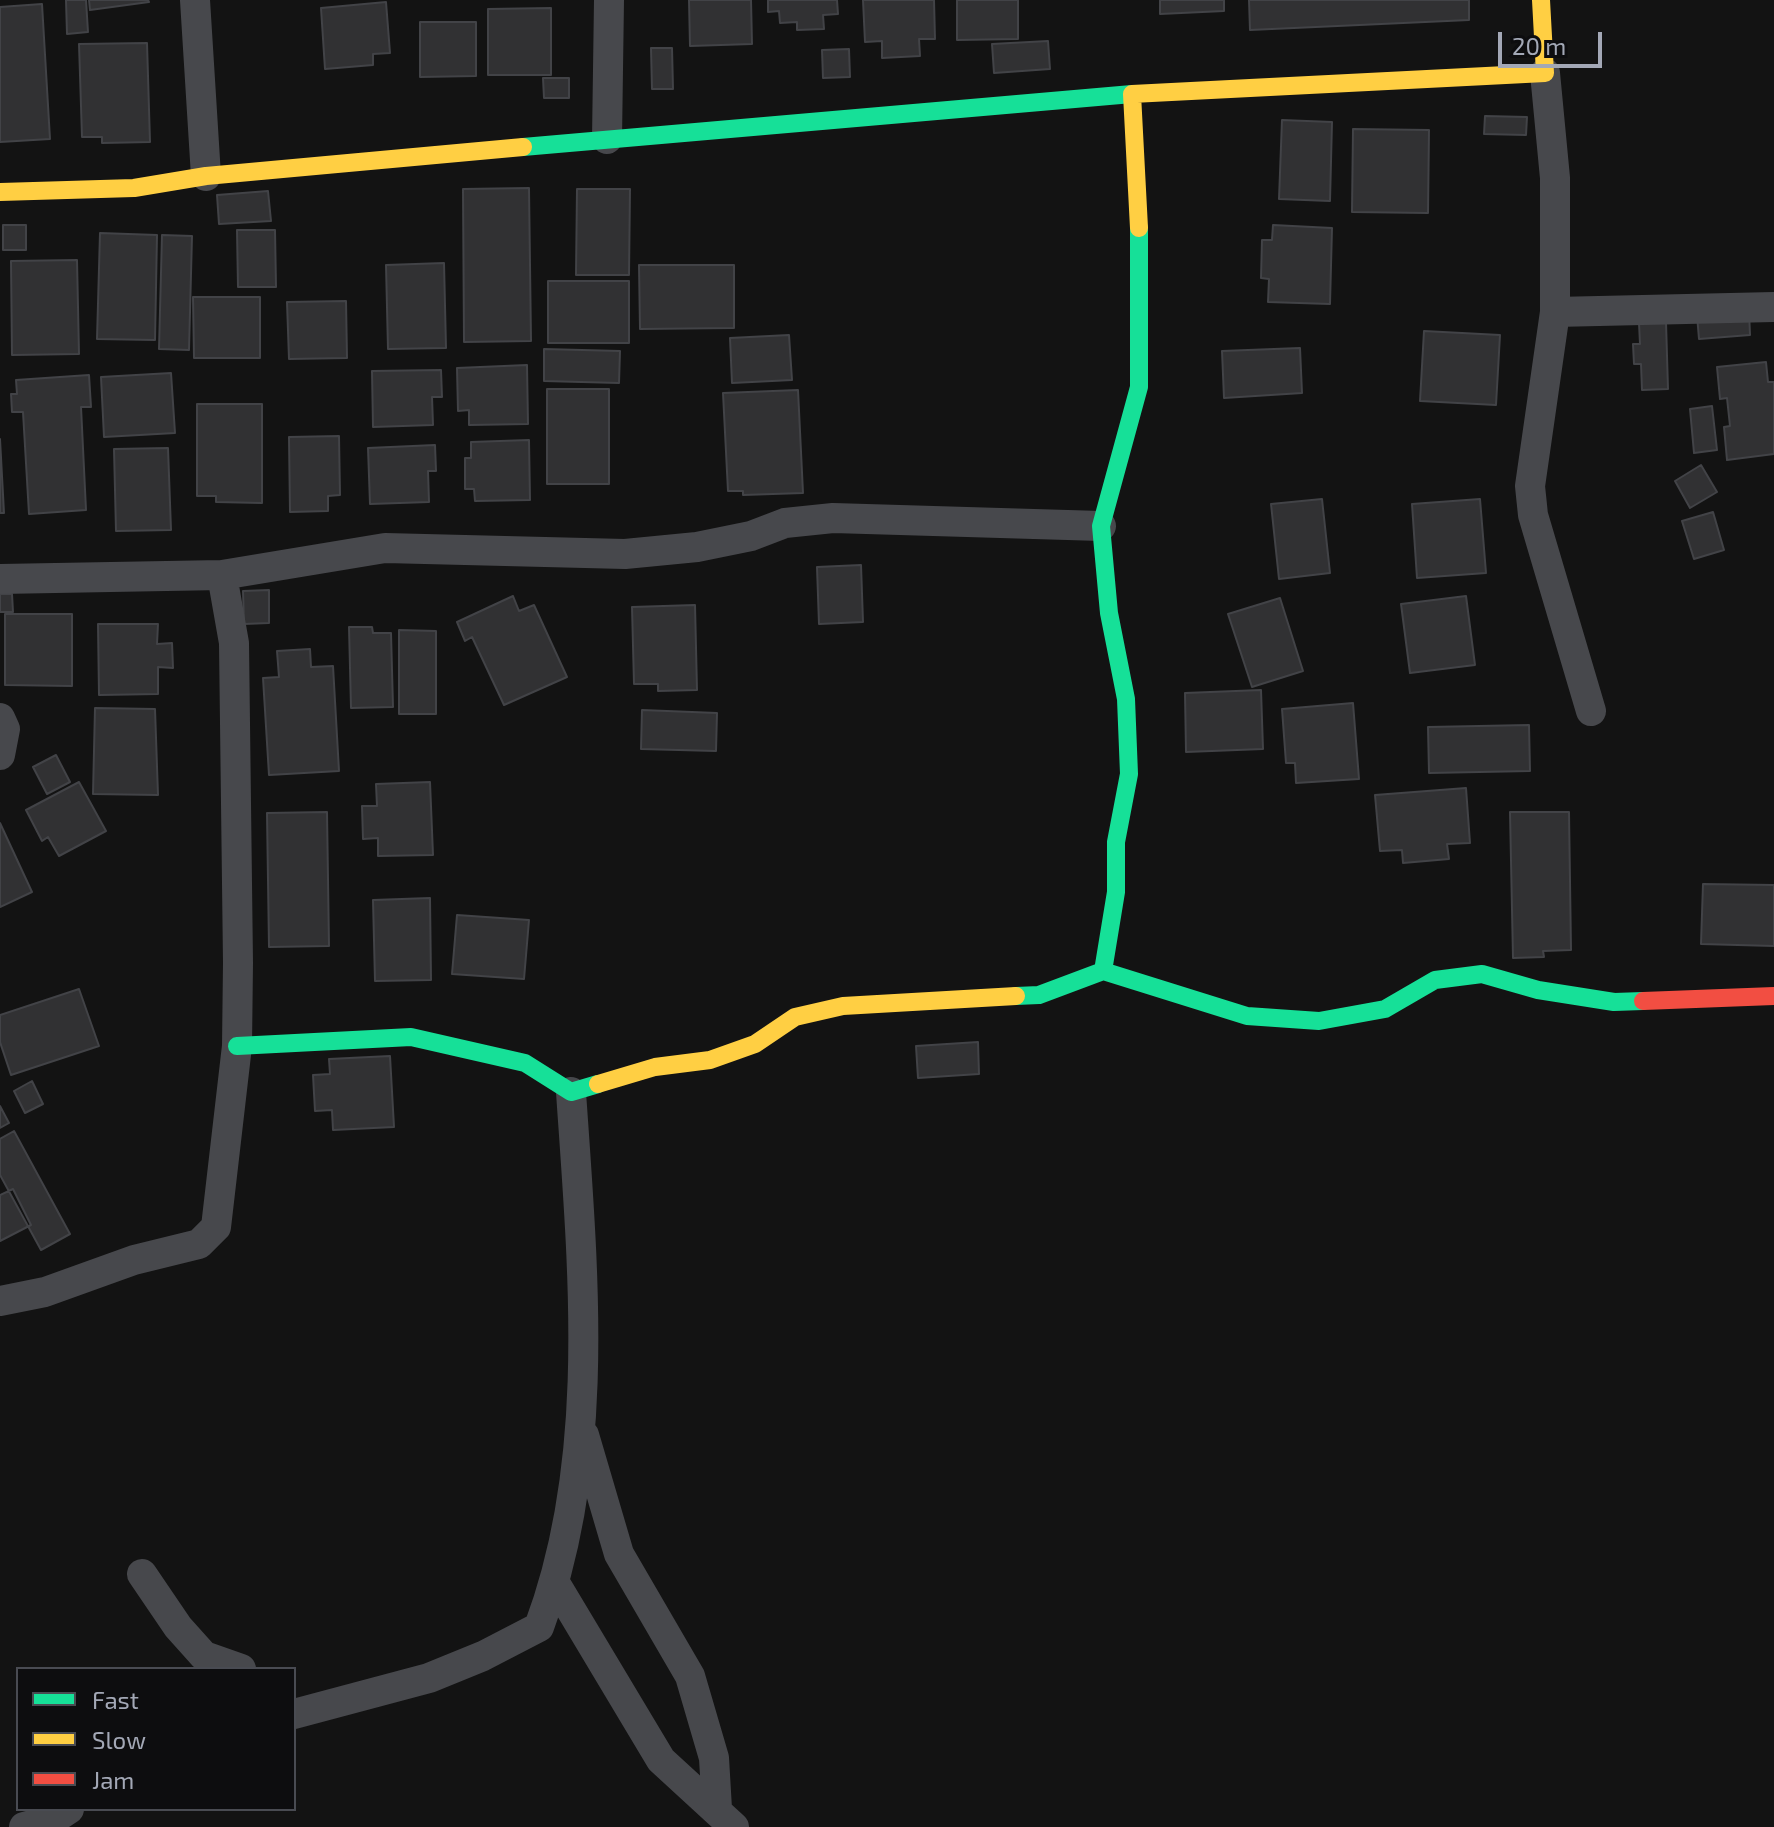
<!DOCTYPE html>
<html>
<head>
<meta charset="utf-8">
<style>
  body { margin:0 }
  #map { position:relative; width:1774px; height:1827px; overflow:hidden; background:#131313; font-family:"Exo 2",sans-serif }
  canvas { display:block }
  .legend { position:absolute; left:16px; top:1667px; width:280px; height:144px; box-sizing:border-box; background:#0d0d0f; border:2px solid #494b52; margin:0; padding:10px 14px; list-style:none; font-size:24px; color:#a3a8b6 }
  .legend li { display:flex; align-items:center; gap:16px; height:40px }
  .legend b { width:40px; border:2px solid #494b52 }
  .scale { position:absolute; left:1498px; top:32px; width:104px; height:36px; box-sizing:border-box; border:4px solid #a3a8b6; border-top:0; padding-left:10px; font-size:24px; line-height:28px; white-space:nowrap; color:#a3a8b6; -webkit-text-stroke:6px #0d0d0f; paint-order:stroke }
</style>
</head>
<body>
<div id="map">
<canvas width="1774" height="1827"></canvas>
<ul class="legend">
<li><b style="height:10px;background:#16e098"></b>Fast</li>
<li><b style="height:10px;background:#ffcf43"></b>Slow</li>
<li><b style="height:10px;background:#f24e42"></b>Jam</li>
</ul>
<div class="scale">20 m</div>
</div>
<script>
const g = document.querySelector('canvas').getContext('2d');
g.lineJoin = 'round';
function fillPath(path, color) {
  g.fillStyle = color;
  g.fill(path, 'evenodd');
}
function stroke(path, color, width, dash) {
  g.strokeStyle = color;
  g.lineWidth = width;
  g.lineCap = dash ? 'butt' : 'round';
  g.setLineDash(dash || []);
  g.stroke(path);
}
const building = new Path2D(`
  M66,0H86L88,32L67,34Z
  M89,0H148L149,2L90,10Z
  M689,0H751L752,44L690,46Z
  M768,0H837L838,14L823,15L824,29L797,30V22L780,23L779,11L768,12Z
  M863,0H934L935,39H919L920,56L882,58V41L865,42Z
  M957,0H1018V39L957,40Z
  M1160,0H1224V11L1160,14Z
  M1249,0H1469V20L1250,30Z
  M386,2L390,53L373,54V65L325,69L321,8Z
  M42,4L50,139L0,142V7Z
  M551,8V75H488V9Z
  M420,22H476V76L420,77Z
  M1048,41L1050,69L994,73L992,44Z
  M147,43L150,142L102,143V137H82L79,44Z
  M651,48H672L673,89H652Z
  M849,49L850,77L823,78L822,50Z
  M543,78H569V98H544Z
  M1485,116L1527,117L1526,135L1484,134Z
  M1282,120L1332,122L1330,201L1279,199Z
  M1353,129L1429,130L1428,213L1352,212Z
  M529,188L531,341L464,342L463,189Z
  M577,189H630L629,275H576Z
  M268,191L271,221L219,224L217,195Z
  M3,225H26V250H3Z
  M1273,225L1332,228L1330,304L1268,302L1269,279L1261,278L1262,240H1272Z
  M237,230H275L276,287H238Z
  M100,233L157,235L155,340L97,339Z
  M162,235L192,236L189,350L159,349Z
  M77,260L79,354L12,355L11,261Z
  M444,263L446,348L388,349L386,265Z
  M639,265H734V328L640,329Z
  M548,281H629V343H548Z
  M193,297H260V358H194Z
  M346,301L347,358L289,359L287,302Z
  M1749,311L1750,335L1699,339L1697,315Z
  M1666,322L1668,389L1642,390L1641,364H1634L1633,344H1640L1639,323Z
  M1424,331L1500,335L1496,405L1420,401Z
  M789,335L792,380L732,383L730,338Z
  M1300,348L1302,393L1224,398L1222,351Z
  M544,349L620,351L619,383L544,381Z
  M1766,362L1768,382H1774V454L1727,460L1724,427L1730,426L1727,398L1720,399L1717,367Z
  M527,365L528,424L469,425V410L458,411L457,368Z
  M441,370L442,397H432L433,425L373,427L372,371Z
  M171,373L175,433L104,437L101,377Z
  M89,375L91,407H81L86,510L29,514L23,412H12L11,394H17L16,380Z
  M547,389H609V484H547Z
  M798,390L803,493L743,495V491H728L723,393Z
  M197,404H262V503L216,502V496H197Z
  M1712,406L1717,450L1694,453L1690,409Z
  M339,436L340,495L328,496V511L290,512L289,437Z
  M0,439L4,513H0Z
  M529,440L530,500L475,501L474,489H465V458H471V442Z
  M435,445L436,471H428L429,502L370,504L368,448Z
  M168,448L171,530L116,531L114,449Z
  M1701,465L1717,492L1690,508L1675,481Z
  M1322,499L1330,573L1279,579L1271,504Z
  M1480,499L1486,573L1417,578L1412,504Z
  M1713,512L1724,550L1694,559L1682,521Z
  M861,565L863,622L819,624L817,567Z
  M269,590V623L244,624L243,591Z
  M0,594H12L13,612H0Z
  M513,596L519,611L534,605L567,677L504,705L472,637L465,641L457,622Z
  M1466,596L1475,665L1410,673L1401,604Z
  M1280,598L1303,671L1252,687L1228,614Z
  M695,605L697,690L658,691V684H634L632,607Z
  M5,614H72V686L5,685Z
  M98,624H158L157,644L172,643L173,668L158,667V694L99,695Z
  M349,627H372L373,633H391L393,707L351,708Z
  M399,630L436,631V714H399Z
  M310,649L311,667L333,666L339,771L269,775L263,678L279,677L277,651Z
  M1261,690L1263,749L1186,752L1185,693Z
  M1353,703L1359,779L1296,783L1295,763H1286L1282,709Z
  M95,708L155,709L158,795L93,794Z
  M642,710L717,713L716,751L641,749Z
  M1529,725L1530,771L1429,773L1428,727Z
  M56,755L70,782L47,794L33,767Z
  M79,782L106,831L59,856L48,837L42,841L26,810Z
  M430,782L433,855L378,856V838L363,839L362,806H377L376,784Z
  M1466,788L1470,843L1447,844L1449,859L1403,863L1402,850L1380,851L1375,795Z
  M327,812L329,946L269,947L267,813Z
  M1510,812H1569L1571,950L1543,951L1544,957L1513,958Z
  M0,823L32,892L0,907Z
  M1703,884L1774,885V946L1701,944Z
  M430,898L431,980L375,981L373,900Z
  M457,915L529,920L524,979L452,974Z
  M79,989L99,1046L11,1075L0,1042V1015Z
  M978,1042L979,1074L918,1078L916,1046Z
  M390,1056L394,1127L333,1130L332,1110L315,1111L313,1075L330,1074L329,1059Z
  M32,1081L43,1104L25,1113L14,1091Z
  M0,1106L9,1123L0,1128Z
  M14,1131L70,1234L41,1250L0,1175V1139Z
  M13,1189L31,1225L0,1241V1195Z`);
const street = new Path2D(`
  M195,0L206,176
  M1545,73L1555,178V312L1530,486L1533,515L1591,711
  M607,139L609,0
  M1555,312L1774,307
  M0,579L222,575L385,548L625,554L697,547L751,536L785,523L833,518L1101,526
  M0,718L5,729L0,755
  M0,1301L45,1292L134,1260L199,1244L216,1227L237,1046L238,963L234,643L222,575
  M584,1435L619,1554L690,1676L714,1758L717,1809
  M142,1574L178,1627L204,1656L241,1669
  M555,1583L661,1760L734,1827
  M294,1714L429,1678L483,1656L539,1627C602,1459 583,1268 571,1092
  M24,1827L54,1819L69,1809`);
const fast = new Path2D(`
  M523,147L1132,94
  M1103,971L1116,892V842L1129,774L1126,699L1109,613L1101,526L1139,387V228
  M1016,996L1039,995L1103,971L1247,1016L1319,1021L1385,1009L1435,980L1482,974L1538,990L1614,1002L1643,1001
  M237,1046L411,1037L525,1063L571,1092L598,1084`);
const slow = new Path2D(`
  M0,192L134,188L206,176L523,147
  M1139,228L1132,94L1545,73L1541,0
  M598,1084L655,1067L710,1060L755,1044L795,1017L843,1006L1016,996`);
const jam = new Path2D(`
  M1643,1001L1774,996`);
fillPath(building, '#313133');
stroke(building, '#424347', 2);
stroke(street, '#47484c', 30);
stroke(fast, '#16e098', 18);
stroke(slow, '#ffcf43', 18);
stroke(jam, '#f24e42', 18);
</script>
</body>
</html>
